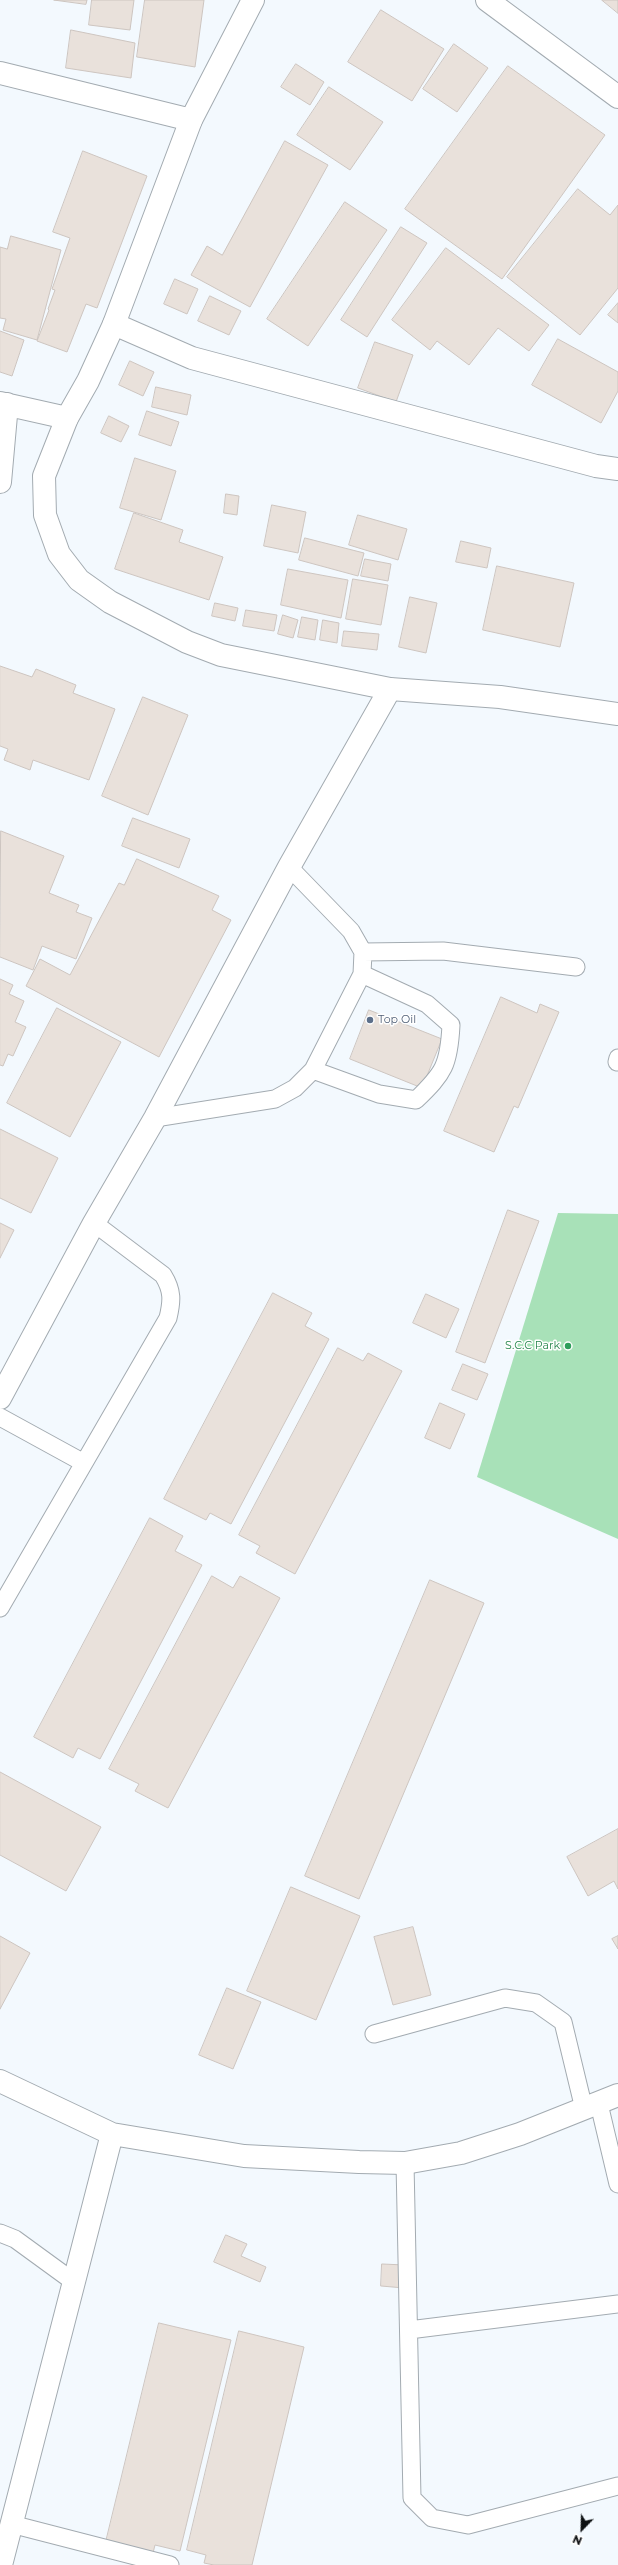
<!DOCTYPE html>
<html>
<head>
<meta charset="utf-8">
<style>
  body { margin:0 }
  #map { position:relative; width:618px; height:2565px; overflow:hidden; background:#f3f9fe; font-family:Montserrat,sans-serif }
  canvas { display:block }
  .north { position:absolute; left:562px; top:2509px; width:40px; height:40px; -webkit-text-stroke:3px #fff; paint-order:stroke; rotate:203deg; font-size:11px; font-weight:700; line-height:16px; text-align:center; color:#0e1113 }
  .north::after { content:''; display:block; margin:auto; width:14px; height:18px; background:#0e1113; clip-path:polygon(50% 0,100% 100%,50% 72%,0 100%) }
</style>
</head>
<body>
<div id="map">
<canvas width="618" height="2565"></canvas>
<div class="north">N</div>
</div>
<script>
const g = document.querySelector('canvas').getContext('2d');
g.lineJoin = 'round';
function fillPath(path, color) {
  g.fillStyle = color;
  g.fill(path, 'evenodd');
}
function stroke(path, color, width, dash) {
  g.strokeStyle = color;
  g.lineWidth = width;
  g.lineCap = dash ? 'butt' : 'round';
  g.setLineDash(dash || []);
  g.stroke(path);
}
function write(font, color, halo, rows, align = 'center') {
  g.font = font + ' Montserrat,sans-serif';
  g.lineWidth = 3;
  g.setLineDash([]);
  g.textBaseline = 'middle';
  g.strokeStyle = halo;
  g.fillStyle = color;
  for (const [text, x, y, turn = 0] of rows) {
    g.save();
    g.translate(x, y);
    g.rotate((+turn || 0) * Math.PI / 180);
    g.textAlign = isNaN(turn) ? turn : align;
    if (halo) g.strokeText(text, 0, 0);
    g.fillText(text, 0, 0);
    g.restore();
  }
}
const green = new Path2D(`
  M558,1213L618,1214V1539L477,1477Z`);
const building = new Path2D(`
  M54,0H87L86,4Z
  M92,0H134L130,30L89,25Z
  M145,0H204L195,67L137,57Z
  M602,0H618V13Z
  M381,10L444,49L412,101L348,62Z
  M71,30L135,43L131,78L66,68Z
  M454,44L488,68L457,112L423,89Z
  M296,64L324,82L310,105L281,87Z
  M508,66L605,135L502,279L405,209Z
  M329,87L383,122L350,170L297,135Z
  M285,141L328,165L250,307L191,275L207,246L222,255Z
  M83,151L147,176L97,308L86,304L67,352L37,341L49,310L48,309L55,290L52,289L70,238L53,232Z
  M578,189L610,215L618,205V288L580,335L507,277Z
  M345,202L387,230L308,346L267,319Z
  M401,227L427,243L367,337L341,320Z
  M11,236L61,250L37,340L3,330L6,319L0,318V247L7,249Z
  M446,248L549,325L529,351L498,328L469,365L437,341L430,350L392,320Z
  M175,279L198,289L187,314L164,304Z
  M210,296L241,311L229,335L198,321Z
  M618,303V323L608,315Z
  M0,331L24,340L12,376L0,372Z
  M558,339L618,372V391L601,423L532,385Z
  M375,342L413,355L396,402L358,388Z
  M130,361L154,372L143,396L119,385Z
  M156,387L191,395L187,415L152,407Z
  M147,411L179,422L171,446L139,435Z
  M109,416L129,426L121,442L101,433Z
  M135,458L176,471L161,520L120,508Z
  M226,494L239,496L237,515L224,513Z
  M272,505L306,512L298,553L264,546Z
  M134,513L183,530L179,542L223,557L209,600L115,569Z
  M358,515L407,529L398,560L349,545Z
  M305,538L364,553L358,576L299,560Z
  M461,541L491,548L487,568L456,562Z
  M365,559L391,564L388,581L361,576Z
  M497,566L574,583L560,647L483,630Z
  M288,569L348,580L341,618L281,605Z
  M353,579L388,585L381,625L346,619Z
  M410,597L437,603L426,653L399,647Z
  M215,603L238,608L235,621L212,616Z
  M246,610L277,615L274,631L243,626Z
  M283,615L298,620L293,638L278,634Z
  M302,617L318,620L315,640L298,637Z
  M323,620L339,623L337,643L320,640Z
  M344,631L379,634L377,650L342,646Z
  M0,666L32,677L36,669L76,685L73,693L115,709L89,780L33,760L30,770L4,760L8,749L0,746Z
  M143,697L188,715L148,815L102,796Z
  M133,818L190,839L179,868L122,846Z
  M1,831L64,856L49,893L79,905L76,912L92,918L76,959L42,946L33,970L0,957Z
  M137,859L219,896L212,910L231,920L159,1057L26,986L40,959L70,975L119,883L124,885Z
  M0,979L13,985L9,994L24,1001L15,1022L26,1027L13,1056L8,1054L3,1066L0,1065Z
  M501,997L537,1013L540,1004L559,1012L518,1108L514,1106L494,1152L444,1131Z
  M57,1008L121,1042L70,1137L7,1103Z
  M369,1010L442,1039L422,1088L350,1059Z
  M0,1129L58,1158L31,1213L0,1198Z
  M508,1210L539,1221L485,1363L456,1352Z
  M0,1223L14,1230L0,1258Z
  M273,1293L312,1313L305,1326L329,1339L231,1524L210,1513L206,1520L164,1499Z
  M426,1294L459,1309L446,1338L413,1323Z
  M338,1348L363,1361L368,1353L402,1371L295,1574L256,1553L260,1546L239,1535Z
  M463,1364L488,1374L477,1400L452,1390Z
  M440,1403L465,1414L450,1449L425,1438Z
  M150,1518L183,1536L175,1551L202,1565L100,1759L78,1748L73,1758L34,1737Z
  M212,1576L233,1588L240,1576L280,1598L168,1808L135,1791L139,1784L109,1769Z
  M430,1580L484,1603L359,1899L305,1876Z
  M0,1772L101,1827L66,1891L0,1855Z
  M618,1829V1889L614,1881L588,1896L567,1857Z
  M291,1887L360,1916L316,2020L247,1991Z
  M413,1927L431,1995L393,2005L374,1937Z
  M0,1936L30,1953L0,2009Z
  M618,1936V1949L612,1939Z
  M227,1988L261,2002L233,2069L199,2055Z
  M226,2235L247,2244L241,2256L266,2267L260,2282L214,2262Z
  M382,2264L405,2265L404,2288L381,2286Z
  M159,2323L231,2340L180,2551L155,2545L152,2557L105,2546Z
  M239,2331L304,2347L252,2565H214L204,2563L206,2555L187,2550Z`);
const service = new Path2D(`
  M363,952L443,951L576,967
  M617,1062L618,1058
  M313,1070L379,1094L416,1100C444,1073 449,1065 451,1025L427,1004L362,974
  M155,1118L275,1099L295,1088L313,1070L362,974L363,952L351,931L289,867
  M0,1417L84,1463
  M0,1608L168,1318C172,1301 173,1291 163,1275L94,1223
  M374,2034L505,1998L536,2003L563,2022L584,2109
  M599,2104L618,2184
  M405,2163L412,2498L432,2518L468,2525L618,2486
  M0,2233L15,2239L74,2282
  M409,2330L618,2304
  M11,2524L170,2565`);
const minor = new Path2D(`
  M487,0L618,97
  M0,73L191,120
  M114,324L192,358L596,466L618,469
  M0,403L67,418
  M0,482L7,404
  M0,1398L94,1223L155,1118L289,867L390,689
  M0,2081L112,2134L244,2156L359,2162L405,2163L461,2153L520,2134L618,2095
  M1,2565L112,2134`);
const tertiary = new Path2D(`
  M253,0L191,120L114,324L88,381L67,418L44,476L45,515L59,554L79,580L110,602L187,642L221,655L390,689L500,697L618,714`);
const markers = [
  [370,1020,4,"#5c6f8a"],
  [568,1346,4,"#2e9e5b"]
];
const serviceNames = [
  ["Top Oil",378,1020]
];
const leisureNames = [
  ["S.C.C Park",560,1346]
];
fillPath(green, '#a8e1b8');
fillPath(building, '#e9e1db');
stroke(building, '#cdc5c0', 1);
stroke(service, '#a3abb1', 19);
stroke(minor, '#a3abb1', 24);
stroke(tertiary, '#a3abb1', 24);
stroke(service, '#fff', 17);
stroke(minor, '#fff', 22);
stroke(tertiary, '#fff', 22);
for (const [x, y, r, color] of markers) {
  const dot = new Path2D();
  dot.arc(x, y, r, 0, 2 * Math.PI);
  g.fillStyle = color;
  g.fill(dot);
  stroke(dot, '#fff', 1.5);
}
write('11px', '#4e5e75', '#fff', serviceNames, 'left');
write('11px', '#27864d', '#fff', leisureNames, 'right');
</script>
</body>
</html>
